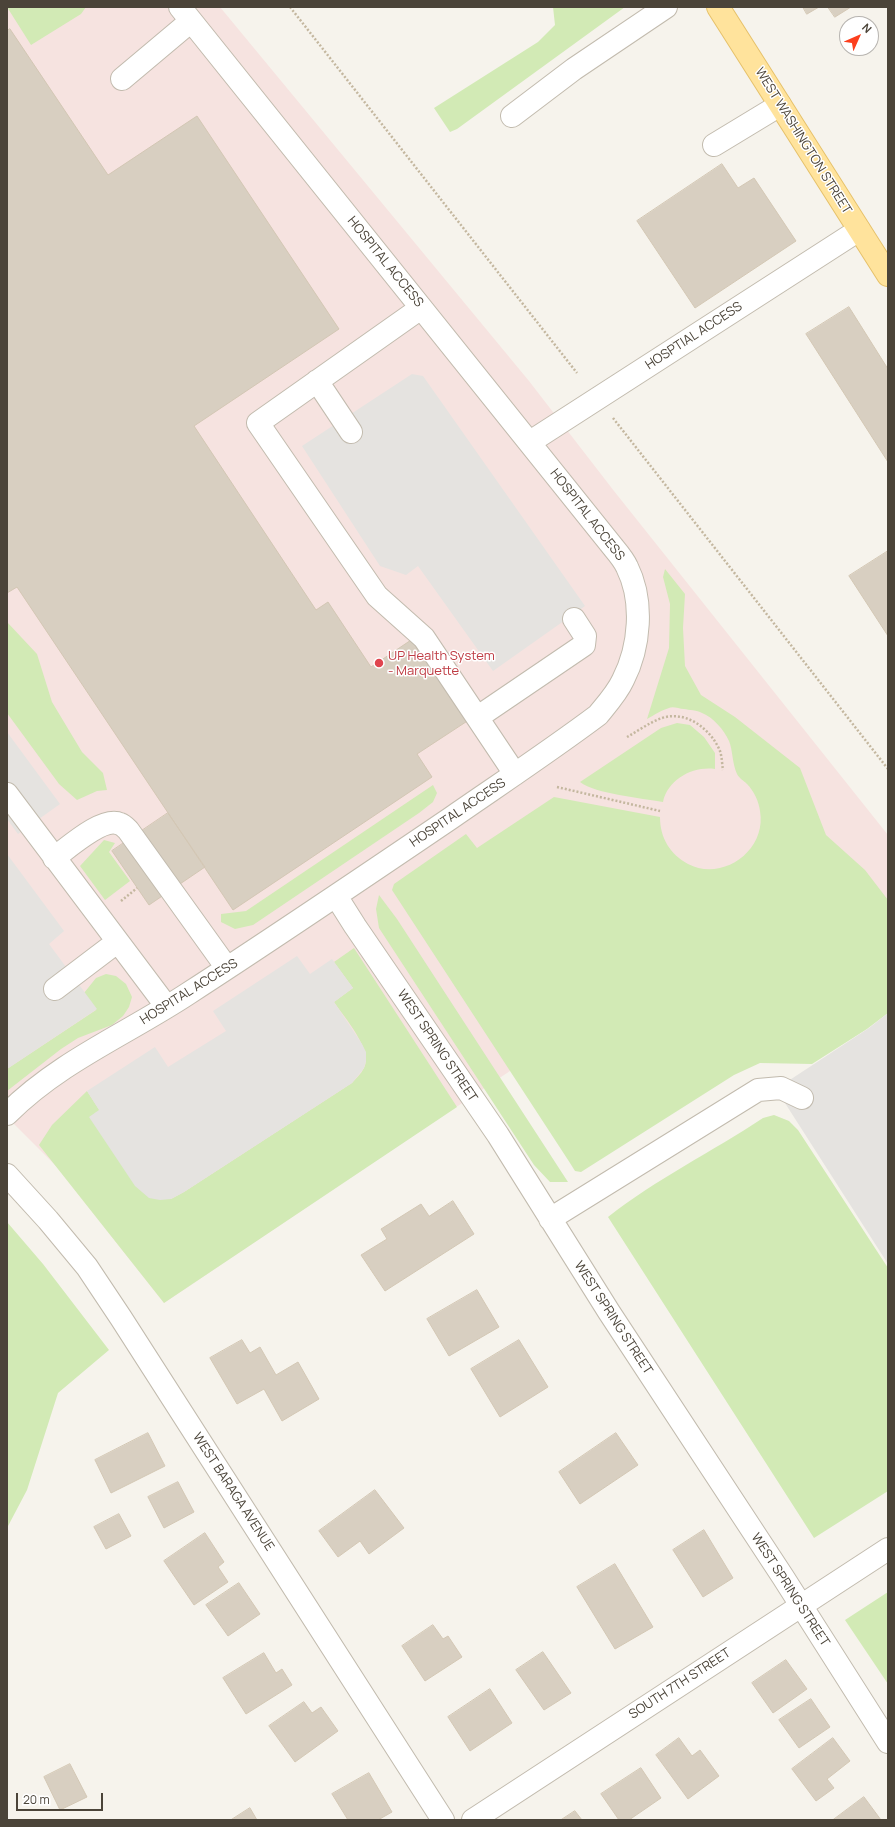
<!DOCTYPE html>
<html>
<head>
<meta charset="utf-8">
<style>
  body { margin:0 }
  #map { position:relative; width:895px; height:1827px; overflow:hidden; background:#f6f3ec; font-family:Manrope,sans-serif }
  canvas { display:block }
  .frame { position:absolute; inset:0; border:8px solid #4b4439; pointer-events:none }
  .north { position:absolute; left:839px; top:16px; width:40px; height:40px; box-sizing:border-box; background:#fff; border:1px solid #b7b4b0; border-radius:50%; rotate:45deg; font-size:11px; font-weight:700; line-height:16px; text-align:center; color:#4b4439 }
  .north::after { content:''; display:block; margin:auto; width:14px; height:18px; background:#fc3f1d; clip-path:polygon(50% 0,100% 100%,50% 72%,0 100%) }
  .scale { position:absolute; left:16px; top:1793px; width:87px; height:18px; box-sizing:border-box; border:2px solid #4b4439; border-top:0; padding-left:5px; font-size:12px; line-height:14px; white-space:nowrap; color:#4b4439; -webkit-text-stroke:3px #fff; paint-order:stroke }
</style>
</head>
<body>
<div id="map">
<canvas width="895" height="1827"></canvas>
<div class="frame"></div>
<div class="north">N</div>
<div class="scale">20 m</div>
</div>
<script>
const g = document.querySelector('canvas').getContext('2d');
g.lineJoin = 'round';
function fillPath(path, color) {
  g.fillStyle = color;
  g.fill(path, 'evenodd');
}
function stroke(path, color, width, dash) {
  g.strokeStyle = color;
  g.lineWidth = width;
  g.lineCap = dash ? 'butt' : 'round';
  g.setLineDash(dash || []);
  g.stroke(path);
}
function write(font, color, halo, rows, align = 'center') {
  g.font = font + ' Manrope,sans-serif';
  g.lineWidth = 3;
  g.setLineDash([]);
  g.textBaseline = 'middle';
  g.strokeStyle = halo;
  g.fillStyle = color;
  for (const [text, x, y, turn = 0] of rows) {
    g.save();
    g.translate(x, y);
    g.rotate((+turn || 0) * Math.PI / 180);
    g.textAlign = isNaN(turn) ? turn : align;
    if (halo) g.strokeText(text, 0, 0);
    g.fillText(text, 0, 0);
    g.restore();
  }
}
const medical = new Path2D(`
  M7,7H220L529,381L614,491L888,835V959L510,1071L164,1303L56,1166L7,1117Z`);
const green = new Path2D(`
  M7,7H86L81,14L31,45Z
  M553,7H625L457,129L450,132L434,108L538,42L555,25Z
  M665,569L685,594L683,628L685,666L701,695L735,717L800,768L826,835L865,870L888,900V1013L867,1029L812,1064L760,1063L734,1075L581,1172L575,1171L570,1163L392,890L394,884L466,834L477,848L554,797L660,817C660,838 670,854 688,864C722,882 767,851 760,811C759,802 754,791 747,784C744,781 739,778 737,774C732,763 733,751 729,741C724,730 713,717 702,713C697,710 689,710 684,709C679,709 673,706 669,708C662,710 654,715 647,719L669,648L670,604L663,577Z
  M7,622L37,654L52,702L82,752L103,773L107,790L97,791L77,800L59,784L7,713Z
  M677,723L690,725L704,737L715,753V769C693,766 668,779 663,802C641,798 596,794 580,782L661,728Z
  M433,785L437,793L433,802L419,813L253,925L235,929L221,922V914L246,911Z
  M104,840L115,843L109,852L130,881L105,900L80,866Z
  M379,895L397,919L568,1182H550L534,1165L379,928L376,909Z
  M354,948L457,1107L164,1303L39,1145L52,1125L87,1091L100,1111L90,1117L171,1199L184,1192L352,1083C356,1078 361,1074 364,1068C374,1051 344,1017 334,1002L353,988L334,962Z
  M106,974L116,976L126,984L132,997L129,1007L123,1016L112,1025L78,1038L61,1049L7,1091V1069L96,1010L84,993L96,978Z
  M774,1115L789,1121L798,1130L888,1268V1491L814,1538L608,1217C656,1179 712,1152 763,1118Z
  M7,1222L43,1264L109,1350L58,1393L27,1490L7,1528Z
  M888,1592V1684L845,1620Z`);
const parking = new Path2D(`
  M412,374L423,376L585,606L493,671L418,566L406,575L380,566L302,446Z
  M7,732L60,804L18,834L7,819Z
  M7,854L64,931L49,944L97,1009L7,1069Z
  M297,956L310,974L332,959L353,988L334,1002L362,1044L366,1052V1061L364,1068L352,1083L184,1192L171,1199L160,1200L149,1198L135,1186L89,1117L99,1110L87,1091L155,1047L168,1067L226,1031L213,1011Z
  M888,1013V1264L776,1089L869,1028Z`);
const building = new Path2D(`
  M803,7H819L807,14Z
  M828,7H851L835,17Z
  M10,29L108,175L197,116L339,329L194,426L316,610L328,602L371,667L420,634L475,716L417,754L432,777L233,910L17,587L7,593V31Z
  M722,164L738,188L754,178L796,241L695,308L637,221Z
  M849,307L888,369V462L806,334Z
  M888,551V636L849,576Z
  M168,813L205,867L149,905L112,851Z
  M453,1201L474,1234L385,1291L361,1255L387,1239L381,1229L421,1204L429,1216Z
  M477,1290L499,1327L449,1356L427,1319Z
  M242,1340L250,1353L260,1347L276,1375L298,1362L319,1399L282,1421L264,1389L237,1404L210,1358Z
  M519,1340L548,1387L500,1417L471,1369Z
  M148,1433L165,1466L111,1493L95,1460Z
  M616,1433L638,1465L580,1504L559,1472Z
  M178,1482L194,1512L164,1528L148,1497Z
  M375,1490L404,1528L369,1554L360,1541L338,1557L319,1531Z
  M119,1514L131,1536L106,1549L94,1527Z
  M704,1530L733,1578L703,1597L673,1550Z
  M205,1533L224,1562L218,1567L228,1582L194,1605L164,1561Z
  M615,1564L653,1627L615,1649L577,1587Z
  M239,1583L260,1614L228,1636L206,1605Z
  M433,1625L443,1639L448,1636L462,1657L425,1681L402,1646Z
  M543,1652L571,1693L544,1710L516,1670Z
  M264,1653L276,1673L282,1669L292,1685L246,1714L223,1678Z
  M786,1660L807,1689L773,1713L752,1683Z
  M490,1689L512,1723L470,1751L448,1717Z
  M811,1699L830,1727L799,1748L779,1720Z
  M304,1702L312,1713L321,1707L338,1731L295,1762L269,1726Z
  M679,1738L692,1756L700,1750L719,1776L688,1799L656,1755Z
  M833,1738L850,1761L827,1779L834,1788L816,1801L792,1769Z
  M70,1764L87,1797L60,1810L44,1777Z
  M641,1768L661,1798L629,1820H619L601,1794Z
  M369,1773L392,1812L378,1820H348L332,1794Z
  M864,1797L881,1820H833Z
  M250,1808L257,1820H231Z
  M575,1811L582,1820H561Z`);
const path = new Path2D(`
  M290,7L577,373
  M613,418L888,769
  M627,737C638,731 650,722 662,718C686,710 711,729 720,751C722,757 722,764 723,770
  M557,787L660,811
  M121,901L137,888`);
const minor = new Path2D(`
  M122,79L191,21
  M512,116L574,69L666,7
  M714,145L780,105
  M421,308L258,423L377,596L424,638L515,774
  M317,381L351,432
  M530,442L859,230
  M478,717L584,645L585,636L574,619
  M7,794L167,1007
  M54,858C68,848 103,816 120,824C123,825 126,828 128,830L227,968
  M336,896L355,926L498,1135L609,1312L783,1577L888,1742
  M55,989L117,942
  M7,1114C60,1061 127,1034 189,993C277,936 364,877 451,818C500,784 550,751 598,715C607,704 617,693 623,680C640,647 644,601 627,567C624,560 618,553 613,547L180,7
  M7,1175L48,1220L87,1267L121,1318L443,1820
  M550,1219L758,1090L781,1088L802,1098
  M473,1820L888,1549`);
const major = new Path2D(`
  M718,7L888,275`);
const markers = [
  [379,663,5,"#e0444e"]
];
const streetNames = [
  ["WEST WASHINGTON STREET",803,141,58],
  ["HOSPITAL ACCESS",385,262,51],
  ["HOSPTIAL ACCESS",694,336,-33],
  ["HOSPITAL ACCESS",587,515,52],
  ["HOSPITAL ACCESS",458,813,-34],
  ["HOSPITAL ACCESS",189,992,-32],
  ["WEST SPRING STREET",437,1046,56],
  ["WEST SPRING STREET",613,1318,57],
  ["WEST BARAGA AVENUE",233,1492,57],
  ["WEST SPRING STREET",790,1590,57],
  ["SOUTH 7TH STREET",680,1684,-33]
];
const healthNames = [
  ["UP Health System",388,656],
  ["- Marquette",388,671]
];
fillPath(medical, '#f6e3e0');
fillPath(green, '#d2eab5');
fillPath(parking, '#e5e3e0');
fillPath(building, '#d8cfc1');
stroke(building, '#d3c7b4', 1);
stroke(minor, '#c2bbae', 24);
stroke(major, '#e6c16a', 24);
stroke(path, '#c4b79f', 2.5, [2, 2]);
stroke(minor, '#fff', 22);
stroke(major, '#ffe39c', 22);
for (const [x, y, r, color] of markers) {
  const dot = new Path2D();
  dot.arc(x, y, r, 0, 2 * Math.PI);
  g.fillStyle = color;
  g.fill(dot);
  stroke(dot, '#fff', 1.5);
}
write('13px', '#4b4439', '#fff', streetNames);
write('13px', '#be3a42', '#fff', healthNames, 'left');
</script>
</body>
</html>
